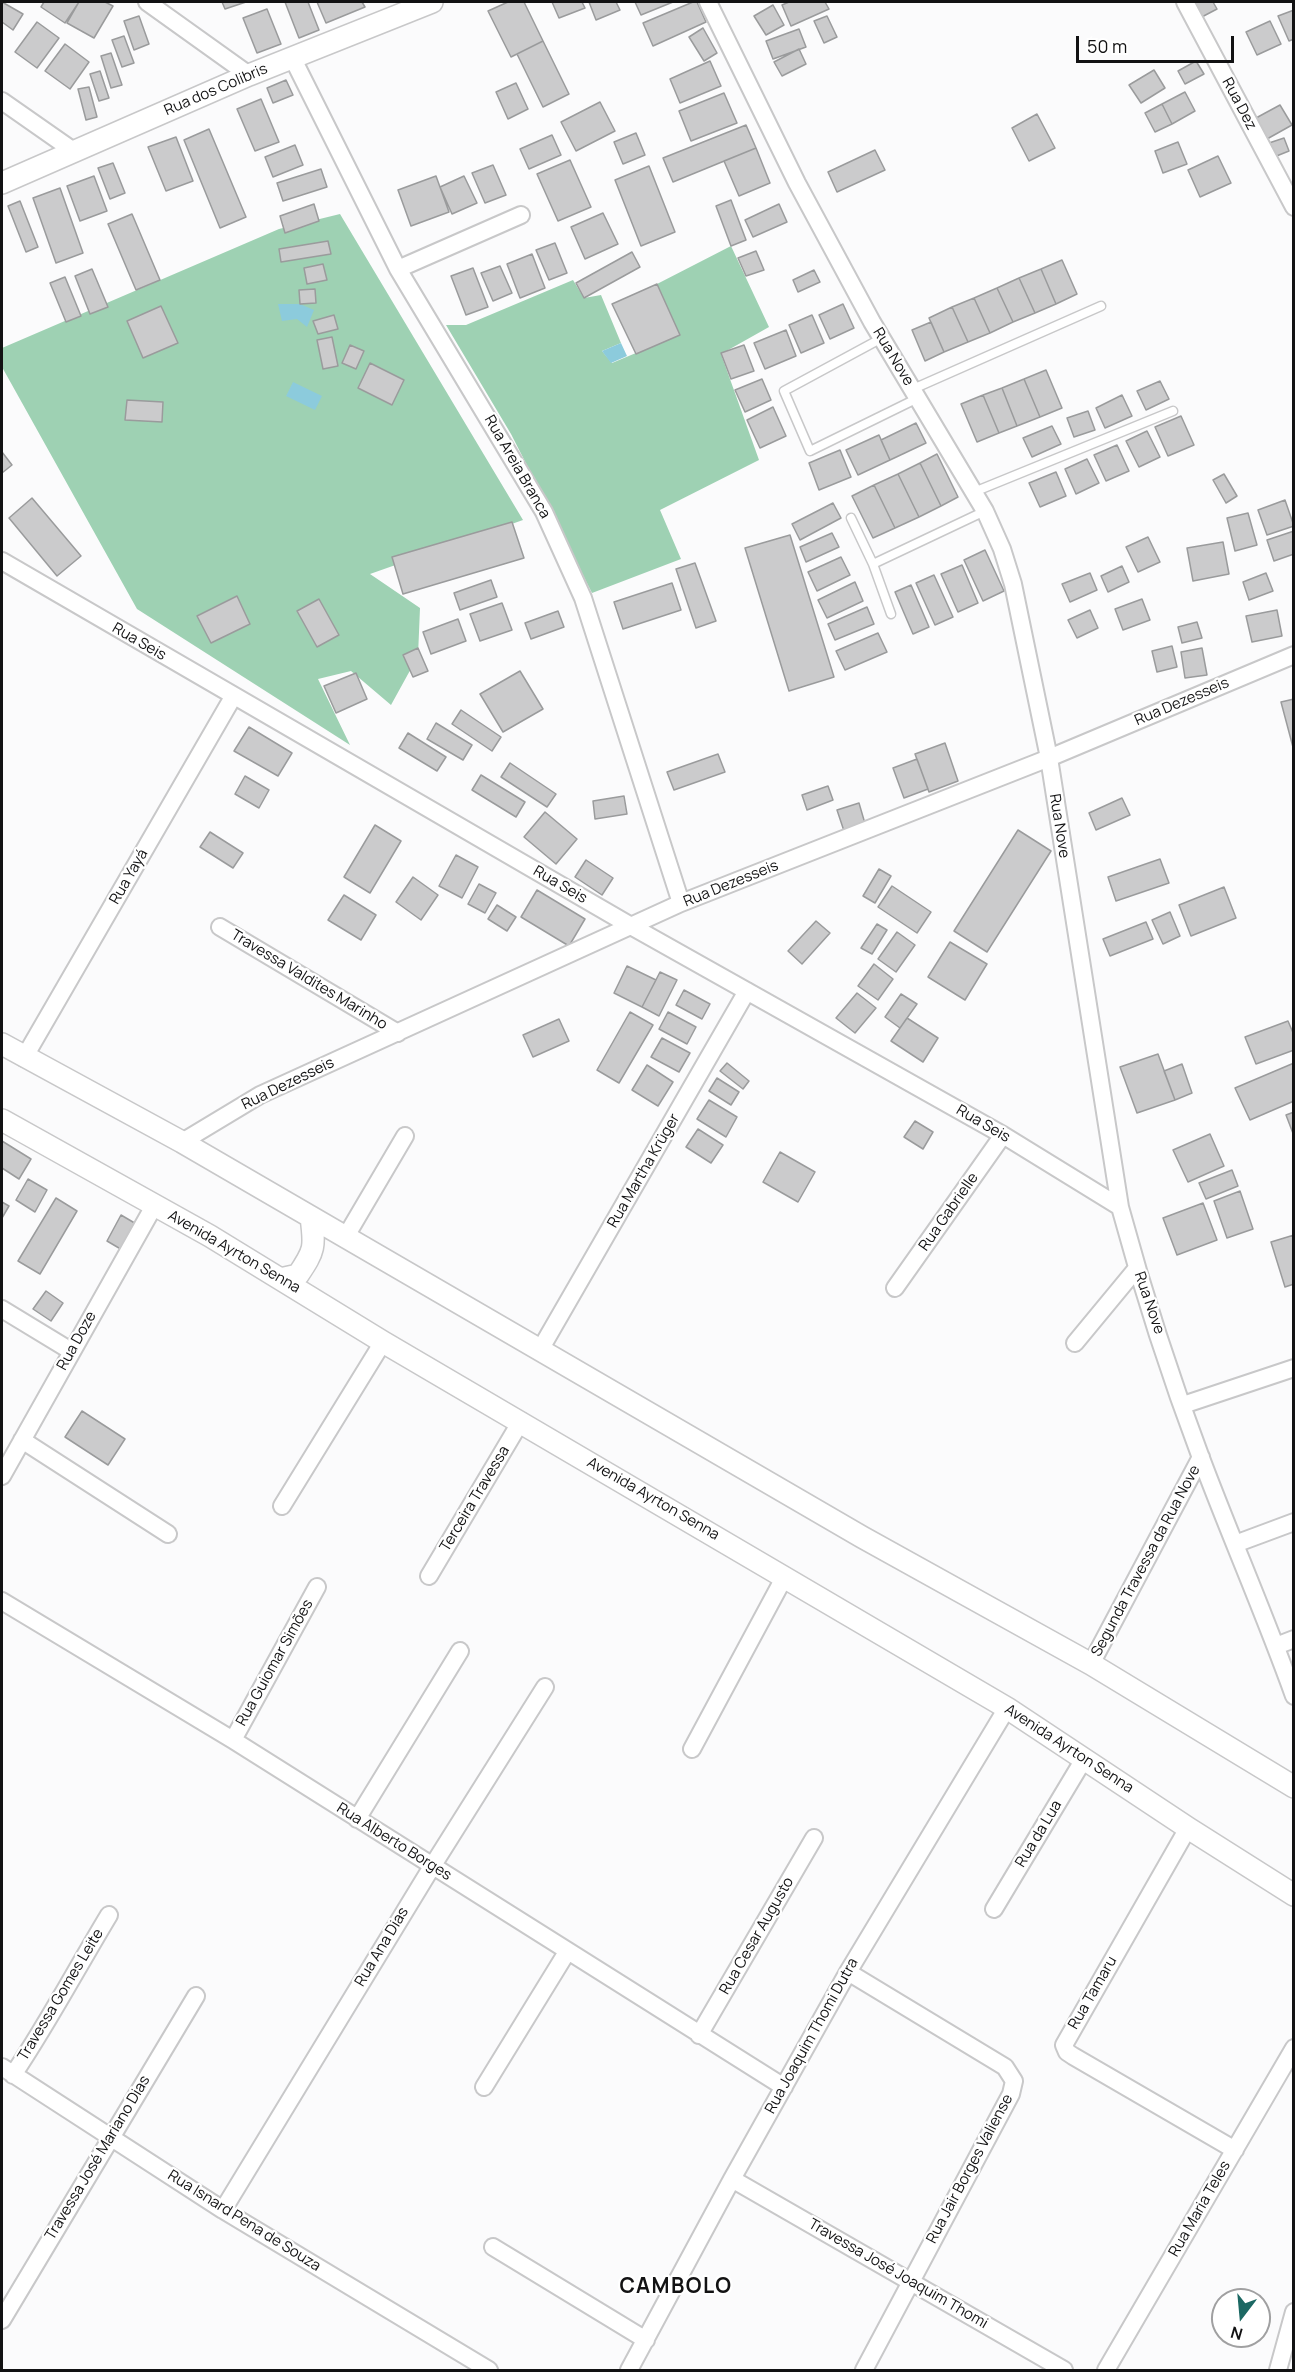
<!DOCTYPE html>
<html>
<head>
<meta charset="utf-8">
<style>
  body { margin:0 }
  #map { position:relative; width:1295px; height:2372px; overflow:hidden; background:#fbfbfc; font-family:Manrope,sans-serif }
  canvas { display:block }
  .frame { position:absolute; inset:0; border:3px solid #121213; pointer-events:none }
  .north { position:absolute; left:1211px; top:2288px; width:60px; height:60px; box-sizing:border-box; background:#fff; border:2px solid #a0a0a1; border-radius:50%; rotate:196deg; font-size:16px; font-weight:700; line-height:24px; text-align:center; color:#121213 }
  .north::after { content:''; display:block; margin:auto; width:21px; height:27px; background:#1c6863; clip-path:polygon(50% 0,100% 100%,50% 72%,0 100%) }
  .scale { position:absolute; left:1076px; top:36px; width:158px; height:27px; box-sizing:border-box; border:3px solid #121213; border-top:0; padding-left:8px; font-size:18px; line-height:21px; white-space:nowrap; color:#121213; -webkit-text-stroke:4px #fff; paint-order:stroke }
</style>
</head>
<body>
<div id="map">
<canvas width="1295" height="2372"></canvas>
<div class="frame"></div>
<div class="north">N</div>
<div class="scale">50 m</div>
</div>
<script>
const g = document.querySelector('canvas').getContext('2d');
g.lineJoin = 'round';
function fillPath(path, color) {
  g.fillStyle = color;
  g.fill(path, 'evenodd');
}
function stroke(path, color, width, dash) {
  g.strokeStyle = color;
  g.lineWidth = width;
  g.lineCap = dash ? 'butt' : 'round';
  g.setLineDash(dash || []);
  g.stroke(path);
}
function write(font, color, halo, rows, align = 'center') {
  g.font = font + ' Manrope,sans-serif';
  g.lineWidth = 4.5;
  g.setLineDash([]);
  g.textBaseline = 'middle';
  g.strokeStyle = halo;
  g.fillStyle = color;
  for (const [text, x, y, turn = 0] of rows) {
    g.save();
    g.translate(x, y);
    g.rotate((+turn || 0) * Math.PI / 180);
    g.textAlign = isNaN(turn) ? turn : align;
    if (halo) g.strokeText(text, 0, 0);
    g.fillText(text, 0, 0);
    g.restore();
  }
}
const forest = new Path2D(`
  M340,214L523,520L370,574L420,608L418,656L391,705L351,671L318,679L350,745L137,609L2,367V348L279,229Z
  M731,246L769,327L721,354L759,460L660,510L681,559L592,593L511,434L446,325H466L573,280L584,298L601,295L621,343L602,351L612,363L679,335L657,284Z`);
const water = new Path2D(`
  M278,304H300L314,310L307,327L297,319L282,321Z
  M621,343L627,356L611,363L602,351Z
  M293,382L322,396L315,410L286,396Z`);
const building = new Path2D(`
  M2,2L23,14L13,30L2,22Z
  M44,2H79L65,23L41,7Z
  M79,2H105L113,6L94,38L67,23Z
  M222,2H246L225,9Z
  M285,2H308L319,30L299,38Z
  M317,2H362L365,7L326,23Z
  M508,2H524L543,41L511,57L488,11Z
  M552,2H582L585,8L559,18Z
  M589,2H616L620,10L596,20Z
  M635,2H673L641,15Z
  M693,2H697L706,22L653,46L643,23Z
  M789,2H825L829,9L791,26L782,5Z
  M1189,2H1213L1217,9L1198,19Z
  M773,5L784,25L766,35L754,16Z
  M267,9L281,44L257,53L243,18Z
  M1294,10V39L1289,41L1278,16Z
  M139,16L149,44L134,50L124,21Z
  M827,16L837,37L824,43L814,21Z
  M1270,21L1281,44L1257,55L1246,32Z
  M37,22L59,38L37,68L15,52Z
  M703,28L717,53L704,61L689,37Z
  M799,29L806,47L773,59L766,41Z
  M124,36L134,63L122,67L112,40Z
  M543,41L569,94L543,107L517,54Z
  M65,44L89,62L70,89L45,71Z
  M799,49L806,64L782,76L774,62Z
  M111,53L122,85L111,88L101,56Z
  M710,61L721,86L680,103L670,79Z
  M1196,61L1204,74L1185,84L1178,71Z
  M1154,70L1165,88L1141,103L1129,85Z
  M100,71L109,98L99,101L90,74Z
  M286,80L293,95L273,103L267,88Z
  M516,83L528,109L508,119L496,92Z
  M89,87L97,117L86,120L78,89Z
  M1185,92L1195,111L1172,124L1162,104Z
  M724,93L737,123L691,141L679,111Z
  M261,99L279,142L255,151L237,109Z
  M600,102L615,131L576,151L561,122Z
  M1162,104L1172,124L1155,132L1145,113Z
  M1280,105L1292,125L1267,139L1256,118Z
  M1037,114L1055,148L1029,161L1012,128Z
  M746,125L756,148L673,182L663,158Z
  M209,129L246,217L220,228L184,140Z
  M636,133L645,155L623,164L614,142Z
  M552,135L561,155L529,169L520,149Z
  M176,137L193,181L166,191L148,147Z
  M1284,138L1289,151L1274,157L1269,143Z
  M1178,142L1187,164L1163,173L1155,151Z
  M295,145L303,165L273,177L265,157Z
  M756,148L770,183L739,196L724,161Z
  M875,150L885,170L837,192L828,172Z
  M1218,156L1231,183L1200,197L1188,170Z
  M570,160L591,207L558,221L537,174Z
  M113,163L125,193L110,199L98,168Z
  M493,165L506,195L485,203L472,173Z
  M649,166L675,232L641,246L615,180Z
  M321,169L327,187L283,201L277,183Z
  M94,176L107,211L80,221L67,186Z
  M436,176L449,212L411,226L398,190Z
  M464,176L477,203L452,214L440,187Z
  M60,188L83,253L56,263L33,198Z
  M731,200L746,240L731,246L716,206Z
  M20,201L38,247L26,252L8,206Z
  M314,204L319,221L285,233L280,216Z
  M779,204L787,222L753,237L745,220Z
  M603,213L618,244L585,259L571,227Z
  M132,214L160,280L136,290L108,224Z
  M328,241L331,254L281,262L279,249Z
  M555,243L567,273L549,280L536,250Z
  M756,251L764,270L746,276L738,258Z
  M632,252L640,267L584,298L576,283Z
  M532,254L545,288L520,298L507,264Z
  M1062,260L1077,294L1056,304L1041,269Z
  M323,264L327,280L307,284L304,268Z
  M500,266L512,293L493,301L481,273Z
  M473,268L488,307L466,315L451,276Z
  M92,269L108,307L90,314L75,276Z
  M1041,269L1056,304L1035,313L1019,278Z
  M814,270L820,282L798,292L793,280Z
  M65,277L81,316L66,322L50,283Z
  M1019,278L1035,313L1013,322L997,288Z
  M657,284L680,335L636,354L612,304Z
  M997,288L1013,322L990,333L974,298Z
  M315,289L316,303L300,304L299,290Z
  M974,298L990,333L968,342L952,307Z
  M843,304L854,328L830,339L819,315Z
  M161,306L178,343L143,358L127,321Z
  M952,307L968,342L944,352L929,318Z
  M334,315L338,329L318,334L313,321Z
  M812,315L824,343L801,353L789,325Z
  M931,322L944,352L925,361L912,330Z
  M786,330L796,356L765,369L754,343Z
  M332,337L338,366L323,369L317,340Z
  M350,345L364,351L356,369L342,363Z
  M744,345L754,371L731,379L721,353Z
  M370,363L404,380L392,405L358,388Z
  M1046,370L1062,408L1040,417L1024,379Z
  M762,379L771,400L745,412L735,390Z
  M1024,379L1040,417L1017,426L1002,388Z
  M1160,381L1169,399L1146,410L1137,391Z
  M1002,388L1017,426L999,433L983,395Z
  M983,395L999,433L977,442L961,404Z
  M1122,395L1132,416L1105,428L1096,408Z
  M127,400L163,402L162,422L125,420Z
  M773,407L786,436L760,448L747,420Z
  M1088,411L1095,430L1074,437L1067,418Z
  M1181,416L1194,445L1168,456L1155,427Z
  M916,423L926,443L890,460L881,440Z
  M1052,426L1061,444L1032,457L1023,438Z
  M1147,431L1160,457L1139,467L1126,441Z
  M879,435L890,460L858,475L846,450Z
  M1117,445L1129,471L1106,481L1094,455Z
  M840,450L851,477L819,490L809,463Z
  M2,452L12,465L2,473Z
  M937,454L958,497L941,506L920,463Z
  M1087,459L1099,483L1076,494L1065,469Z
  M920,463L941,506L919,517L898,474Z
  M1056,472L1066,496L1040,507L1029,483Z
  M898,474L919,517L895,528L874,485Z
  M1224,474L1237,496L1226,503L1213,480Z
  M874,485L895,528L873,538L852,496Z
  M32,498L81,556L57,576L9,518Z
  M1285,500L1294,526L1267,535L1258,510Z
  M833,503L841,518L800,540L792,524Z
  M1248,513L1257,545L1235,551L1227,518Z
  M512,522L524,558L403,594L392,557Z
  M1294,531V554L1274,561L1267,540Z
  M832,533L839,547L806,562L800,547Z
  M790,535L834,677L789,691L745,548Z
  M1148,537L1160,562L1138,572L1126,547Z
  M1223,542L1229,574L1193,581L1187,548Z
  M985,550L1004,591L983,601L964,560Z
  M841,557L850,575L817,591L808,572Z
  M695,563L716,621L696,628L676,569Z
  M962,565L978,603L958,612L941,574Z
  M1122,566L1129,582L1108,592L1101,576Z
  M1090,573L1097,590L1070,602L1062,584Z
  M1266,573L1273,591L1249,600L1243,582Z
  M934,575L953,617L935,625L916,583Z
  M491,580L497,597L460,610L454,593Z
  M855,582L863,601L827,618L818,600Z
  M672,583L681,610L623,629L614,602Z
  M911,585L929,627L913,634L895,592Z
  M237,596L250,624L211,643L197,616Z
  M319,599L339,635L317,647L297,611Z
  M1142,599L1150,620L1123,630L1115,609Z
  M502,603L512,630L480,641L470,614Z
  M867,607L874,624L835,640L828,624Z
  M1090,610L1098,628L1077,638L1068,620Z
  M1277,610L1282,636L1252,642L1246,616Z
  M558,611L564,627L531,639L525,623Z
  M458,619L466,641L431,654L423,632Z
  M1197,622L1202,638L1182,643L1178,627Z
  M878,633L887,652L845,670L836,651Z
  M1172,646L1177,667L1157,672L1152,651Z
  M418,648L428,671L413,677L403,655Z
  M1202,648L1207,675L1185,678L1181,652Z
  M520,671L543,709L503,732L480,694Z
  M356,673L367,699L336,713L324,686Z
  M1294,699V751L1281,702Z
  M461,710L501,737L492,751L452,724Z
  M436,723L472,745L463,760L427,739Z
  M249,727L292,753L278,776L234,751Z
  M408,733L446,757L437,771L399,748Z
  M945,743L958,781L929,792L915,754Z
  M718,754L725,772L674,790L667,772Z
  M917,759L928,789L904,798L893,768Z
  M510,763L556,794L547,807L501,777Z
  M481,775L525,802L516,817L472,790Z
  M245,776L269,790L259,808L235,794Z
  M828,786L833,800L807,810L802,795Z
  M624,796L627,814L595,819L593,801Z
  M1122,798L1130,815L1096,830L1089,813Z
  M859,803L866,827L845,834L837,810Z
  M545,812L577,839L556,864L524,837Z
  M375,825L401,841L370,893L344,877Z
  M1018,830L1051,851L987,952L954,931Z
  M210,832L243,853L233,868L200,847Z
  M456,855L478,867L462,898L439,886Z
  M1160,859L1169,883L1116,901L1108,877Z
  M586,860L613,878L602,895L575,877Z
  M879,869L891,876L875,903L863,896Z
  M413,877L438,895L421,920L396,902Z
  M479,884L496,893L485,913L468,904Z
  M892,886L931,912L917,933L878,907Z
  M1224,887L1236,918L1191,936L1179,905Z
  M537,890L585,919L569,946L521,917Z
  M344,895L376,915L361,940L328,920Z
  M497,905L516,917L507,931L488,919Z
  M1170,912L1180,936L1163,944L1152,920Z
  M816,921L830,933L802,964L788,951Z
  M1146,922L1153,939L1110,956L1103,939Z
  M877,924L887,930L872,954L861,948Z
  M897,932L915,945L896,972L878,959Z
  M950,942L987,964L965,1000L928,977Z
  M874,964L893,979L878,1000L858,986Z
  M627,966L656,980L642,1007L614,993Z
  M660,972L677,980L659,1016L642,1007Z
  M684,990L710,1004L702,1019L676,1005Z
  M857,993L876,1008L855,1033L836,1018Z
  M901,994L917,1004L900,1028L885,1017Z
  M630,1012L653,1025L619,1083L597,1070Z
  M668,1012L696,1027L687,1044L659,1029Z
  M907,1018L938,1038L923,1062L891,1041Z
  M559,1019L569,1041L533,1057L523,1035Z
  M1288,1021L1294,1035V1050L1256,1064L1245,1037Z
  M662,1038L690,1053L679,1072L651,1057Z
  M1158,1054L1175,1100L1137,1113L1120,1067Z
  M727,1063L749,1081L743,1089L720,1071Z
  M1294,1063V1101L1250,1120L1235,1088Z
  M1182,1064L1192,1093L1175,1100L1164,1071Z
  M647,1065L673,1082L658,1106L632,1090Z
  M717,1078L739,1092L731,1105L709,1091Z
  M709,1100L737,1117L726,1137L697,1119Z
  M1294,1112V1136L1286,1115Z
  M915,1121L933,1132L923,1149L904,1137Z
  M698,1129L723,1145L711,1163L686,1147Z
  M1210,1134L1224,1166L1188,1182L1173,1150Z
  M2,1141L31,1159L19,1179L2,1168Z
  M780,1152L815,1172L798,1202L763,1182Z
  M1232,1170L1238,1186L1206,1199L1199,1183Z
  M28,1179L47,1190L35,1212L16,1200Z
  M1240,1191L1253,1229L1227,1238L1214,1201Z
  M56,1198L77,1211L40,1274L18,1261Z
  M2,1202L9,1206L2,1218Z
  M1203,1203L1217,1240L1177,1255L1163,1218Z
  M121,1215L138,1225L124,1251L107,1241Z
  M1294,1235V1284L1285,1287L1271,1242Z
  M46,1291L63,1303L51,1321L33,1309Z
  M82,1411L125,1439L108,1465L65,1437Z`);
const service = new Path2D(`
  M882,338L784,391L810,451L918,398
  M913,389L1101,306
  M974,492L1173,411
  M851,518L873,564L891,614
  M873,564L985,511`);
const minor = new Path2D(`
  M147,2L249,75
  M708,2L797,183L872,322L985,511L1002,549L1013,584L1049,758L1120,1207C1143,1292 1170,1376 1201,1458C1231,1538 1265,1615 1294,1696
  M1185,2L1294,207
  M292,57L398,269L544,512L583,598L681,903
  M2,101L75,152
  M398,269L521,215
  M2,561L631,926L1003,1135L1120,1207
  M220,927L398,1033
  M24,1058L233,697
  M182,1142L260,1095L681,903L1049,758L1294,655
  M345,1238L405,1136
  M895,1288L1003,1135
  M2,1309L71,1351
  M1075,1343L1137,1268
  M540,1350L747,991
  M1183,1405L1294,1368
  M22,1440L168,1534
  M2,1476L154,1206
  M282,1506L383,1342
  M1235,1544L1294,1522
  M429,1576L521,1421
  M2,1601L233,1740L784,2087
  M1276,1646L1294,1639
  M1091,1664L1201,1457
  M233,1740L317,1587
  M692,1749L785,1576
  M357,1819L460,1651
  M1188,1828L1064,2045L1067,2052L1073,2056L1235,2150
  M994,1909L1084,1759
  M848,1972L1005,2067L1014,2081L1011,2094L864,2370
  M699,2035L814,1838
  M2,2067L223,2210L489,2370
  M13,2075C48,2023 77,1968 109,1915
  M484,2087L567,1952
  M732,2179L1064,2370
  M223,2210L433,1865L545,1687
  M493,2247L646,2340
  M2,2320L196,1996
  M629,2370L732,2179L848,1972L1007,1708
  M1106,2370L1294,2048
  M1278,2370L1294,2312`);
const tertiary = new Path2D(`
  M2,183L249,75L432,2
  M2,1044L182,1142L862,1537L1091,1664L1294,1787
  M2,1120L210,1236L383,1342L1007,1708L1188,1828L1294,1895
  M280,1279L298,1275C315,1250 315,1247 311,1217`);
const streetNames = [
  ["Rua dos Colibris",216,90,-23],
  ["Rua Dez",1239,104,62],
  ["Rua Nove",893,357,59],
  ["Rua Areia Branca",517,467,60],
  ["Rua Seis",139,642,30],
  ["Rua Dezesseis",1182,702,-23],
  ["Rua Nove",1059,826,81],
  ["Rua Yayá",129,877,-60],
  ["Rua Dezesseis",731,884,-22],
  ["Rua Seis",560,885,30],
  ["Travessa Valdites Marinho",309,980,31],
  ["Rua Dezesseis",288,1084,-26],
  ["Rua Seis",983,1124,30],
  ["Rua Martha Krüger",644,1171,-60],
  ["Rua Gabrielle",949,1212,-55],
  ["Avenida Ayrton Senna",234,1252,30],
  ["Rua Nove",1149,1303,71],
  ["Rua Doze",77,1341,-61],
  ["Terceira Travessa",475,1499,-59],
  ["Avenida Ayrton Senna",653,1499,30],
  ["Segunda Travessa da Rua Nove",1146,1561,-62],
  ["Rua Guiomar Simões",275,1663,-61],
  ["Avenida Ayrton Senna",1069,1749,33],
  ["Rua da Lua",1039,1834,-59],
  ["Rua Alberto Borges",394,1842,32],
  ["Rua Cesar Augusto",757,1936,-60],
  ["Rua Ana Dias",382,1947,-59],
  ["Rua Tamaru",1093,1993,-60],
  ["Travessa Gomes Leite",61,1995,-59],
  ["Rua Joaquim Thomi Dutra",812,2036,-61],
  ["Travessa José Mariano Dias",98,2158,-59],
  ["Rua Jair Borges Valiense",970,2169,-62],
  ["Rua Maria Teles",1200,2209,-60],
  ["Rua Isnard Pena de Souza",244,2221,32],
  ["Travessa José Joaquim Thomi",898,2274,30]
];
const districtNames = [
  ["CAMBOLO",676,2287]
];
fillPath(forest, '#9ed1b3');
fillPath(water, '#8ccbdc');
fillPath(building, '#cbcbcc');
stroke(building, '#9a9b9c', 1.5);
stroke(service, '#c8c8c9', 11);
stroke(minor, '#c8c8c9', 20);
stroke(tertiary, '#c8c8c9', 24);
stroke(service, '#fff', 8);
stroke(minor, '#fff', 16);
stroke(tertiary, '#fff', 21);
write('15px', '#121213', '#fff', streetNames);
g.letterSpacing = '1.5px';
write('bold 21px', '#121213', '#fff', districtNames);
g.letterSpacing = '0px';
</script>
</body>
</html>
